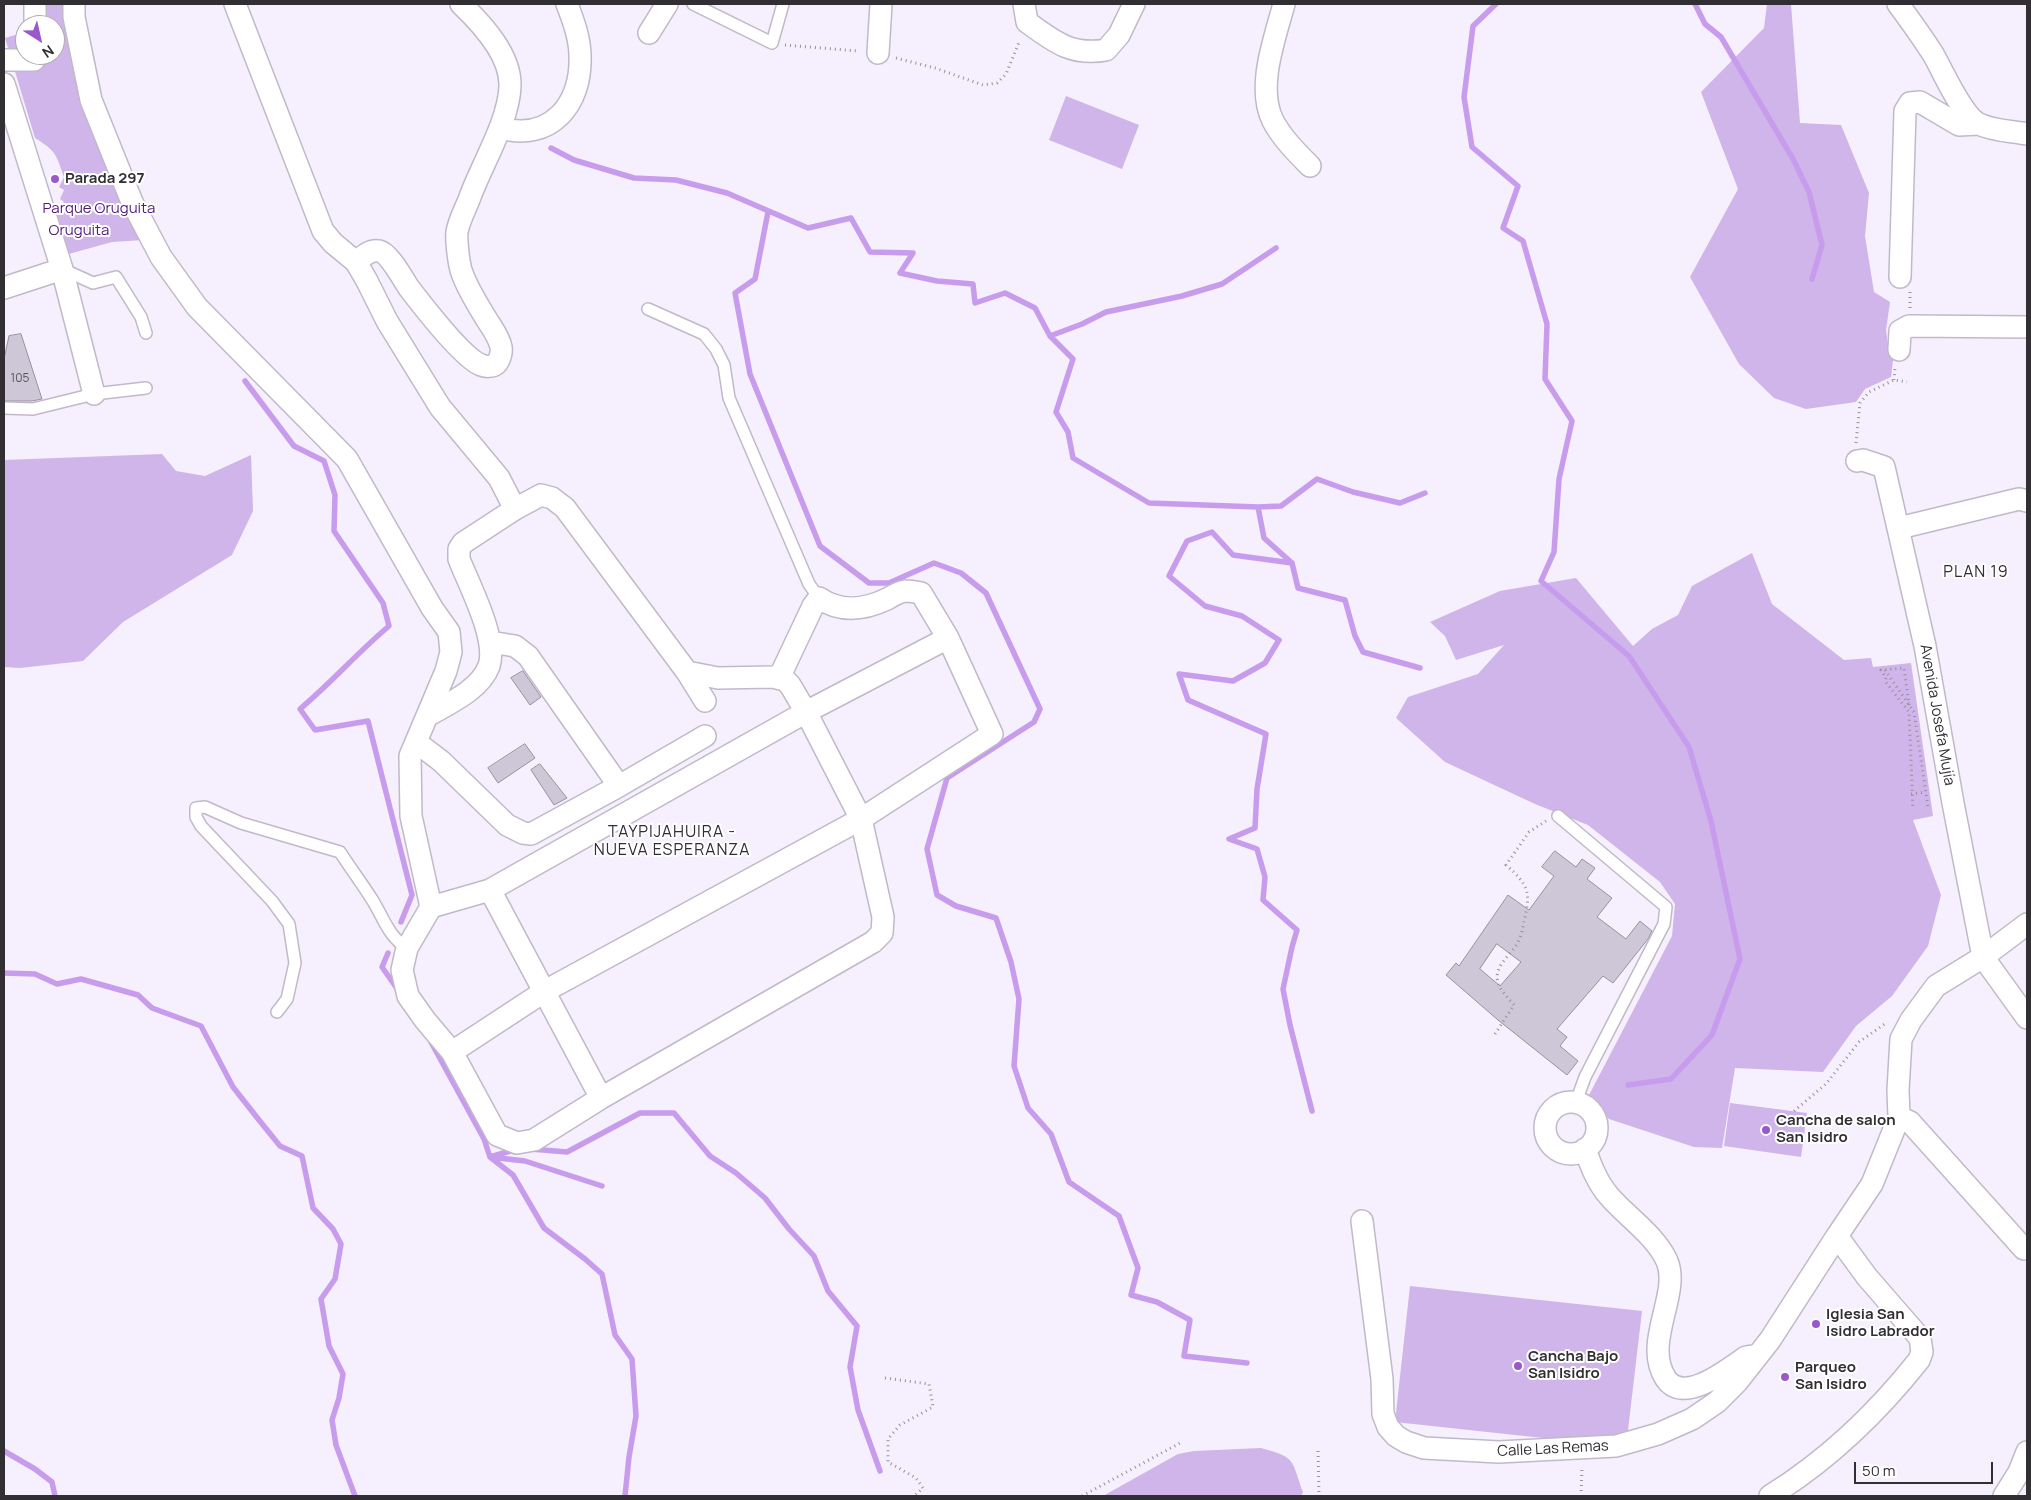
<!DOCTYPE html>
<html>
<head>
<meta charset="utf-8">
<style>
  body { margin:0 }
  #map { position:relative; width:2031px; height:1500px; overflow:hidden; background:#f6effd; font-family:Manrope,sans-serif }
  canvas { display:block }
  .frame { position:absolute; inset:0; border:5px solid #312e34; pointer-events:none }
  .north { position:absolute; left:15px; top:15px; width:50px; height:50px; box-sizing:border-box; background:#fff; border:1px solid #adabae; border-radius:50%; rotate:145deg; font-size:14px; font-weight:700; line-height:20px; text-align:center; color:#312e34 }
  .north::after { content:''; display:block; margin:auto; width:18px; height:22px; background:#9a58cd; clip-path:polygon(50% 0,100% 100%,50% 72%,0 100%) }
  .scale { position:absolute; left:1854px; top:1462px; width:139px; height:22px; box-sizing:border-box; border:2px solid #312e34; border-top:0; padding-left:6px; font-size:15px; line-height:18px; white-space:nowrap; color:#312e34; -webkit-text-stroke:4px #fff; paint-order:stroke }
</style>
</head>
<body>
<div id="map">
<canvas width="2031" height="1500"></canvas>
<div class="frame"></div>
<div class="north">N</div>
<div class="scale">50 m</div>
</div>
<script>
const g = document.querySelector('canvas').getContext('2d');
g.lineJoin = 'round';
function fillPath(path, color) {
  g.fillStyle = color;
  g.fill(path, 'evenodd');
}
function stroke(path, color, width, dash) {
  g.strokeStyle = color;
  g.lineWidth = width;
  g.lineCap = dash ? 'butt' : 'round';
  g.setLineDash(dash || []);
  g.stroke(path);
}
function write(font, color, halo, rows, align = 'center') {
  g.font = font + ' Manrope,sans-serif';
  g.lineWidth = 4;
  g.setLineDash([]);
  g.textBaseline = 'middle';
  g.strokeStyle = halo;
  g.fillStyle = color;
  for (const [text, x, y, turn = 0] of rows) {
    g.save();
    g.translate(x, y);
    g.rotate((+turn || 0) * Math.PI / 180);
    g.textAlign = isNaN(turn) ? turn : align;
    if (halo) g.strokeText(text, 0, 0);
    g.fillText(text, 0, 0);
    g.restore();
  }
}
const green = new Path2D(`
  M44,4H70V26L159,239L112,242L65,255L54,213L64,202L60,199L64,190L59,187L64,177C56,154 56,151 35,138L5,38L25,32V55H55V25H44Z
  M1767,4H1791L1800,123L1841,125L1869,193L1865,236L1874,292L1890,302L1886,330L1889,352H1894L1891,377L1865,389L1856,402L1806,409L1774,398L1739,364L1690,277L1738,189L1701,92L1764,28Z
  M1066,96L1139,125L1122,169L1049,140Z
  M162,454L176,471L205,476L251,455L253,511L232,555L123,622L83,661L20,668L4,667V460Z
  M1752,553L1772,604L1844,660L1871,658L1873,667L1911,663L1933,816L1913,820L1941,895L1928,946L1892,996L1856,1026L1823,1072L1735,1068L1722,1148L1694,1147L1609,1119L1588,1097L1672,936L1675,904L1660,882L1588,825L1535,804L1445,762L1396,718L1408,697L1478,674L1504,645L1456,660L1445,636L1430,622L1500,591L1576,578L1633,646L1652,629L1678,615L1692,586Z
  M1730,1103L1807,1113L1801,1157L1724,1146Z
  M1410,1286L1642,1311L1626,1447L1395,1422Z
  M1261,1448C1296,1458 1291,1458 1303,1492L1301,1496H1103L1178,1454L1194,1451Z`);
const stream = new Path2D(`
  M1496,4L1473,26L1464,97L1472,147L1518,186L1503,228L1523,241L1547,324L1545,379L1572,421L1559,479L1554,552L1541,581L1629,656L1689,747L1711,821L1740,959L1712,1035L1671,1079L1628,1085
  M1695,4L1705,24L1721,37L1793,159L1809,192L1822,245L1812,279
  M551,148L574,160L634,178L676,180L727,193L808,228L851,218L870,252L913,253L900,273L937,281L973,284L975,303L1005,293L1035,308L1050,336L1073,359L1056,412L1068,432L1073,458L1149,503L1258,507L1264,538L1292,563L1298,588L1345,600L1355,636L1363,652L1420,668
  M768,212L755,279L735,293L750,374L820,546L869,583H889L934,563L961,573L986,593L1040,709L1034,722L947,778L927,849L937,895L956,906L996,918L1011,962L1019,999L1014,1066L1028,1108L1051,1134L1069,1182L1119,1216L1138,1268L1131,1295L1157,1302L1190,1320L1184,1356L1247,1363
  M1050,336L1082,324L1106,312L1182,296L1222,284L1276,248
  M245,381L294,446L324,461L335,495L334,531L383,603L389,626C358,652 331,683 300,709L315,730L368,721L412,895L401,922
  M1258,507L1281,506L1317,479L1353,492L1400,503L1425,493
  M1292,563L1233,555L1212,532L1187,541L1169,576L1205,606L1242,616L1279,640L1265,663L1233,681L1179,674L1188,700L1266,734L1257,789L1255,828L1229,839L1257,849L1265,877L1263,900L1297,930L1292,947L1283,989L1290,1025L1312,1111
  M388,953L382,967L398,990
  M4,973L35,974L57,984L81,979L138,995L152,1008L201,1026L233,1087L259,1120L280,1146L302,1156L313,1208L333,1229L341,1244L335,1279L321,1299L329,1346L343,1374L339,1398L332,1420L336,1445L355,1496
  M431,1042L484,1139L490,1157L525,1161L602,1186
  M531,1149L567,1152L640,1113H674L710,1156L736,1173L765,1198L789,1229L814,1256L828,1291L857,1326L850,1367L858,1410L880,1471
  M490,1157L517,1149
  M490,1157L513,1175L544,1228L585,1259L602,1274L615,1335L632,1359L636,1416L629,1457L625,1496
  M4,1451L35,1469L52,1482L55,1496`);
const building = new Path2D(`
  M21,334L42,399L32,401H4V359L9,336Z
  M523,671L541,697L530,705L511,678Z
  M525,744L535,758L498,783L488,768Z
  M540,764L567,798L554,805L531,770Z
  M1555,851L1576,867L1582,859L1595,868L1587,879L1612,898L1597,917L1626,939L1640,921L1652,931L1648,939L1613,983L1603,976L1557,1029L1567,1037L1560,1046L1578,1061L1567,1075L1498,1020L1446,975L1456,963L1459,966L1508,895L1529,910L1554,876L1542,867ZM1497,944L1521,962L1500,986L1480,969Z`);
const path = new Path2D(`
  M785,45L858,51
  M896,58L935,68L983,85L997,83L1006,74L1020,40
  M1910,308V292
  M1894,380L1895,368
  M1856,443L1860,403L1869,392L1894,380L1907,382
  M1885,670L1914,712L1928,807
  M1909,705L1904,668L1881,670L1886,678L1885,681L1909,712L1913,809
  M1911,794L1926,792
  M1495,1034L1514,1005C1509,999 1500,990 1498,983C1493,964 1513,955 1519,940C1522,934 1523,927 1524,921C1531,893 1529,885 1506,865L1529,832L1546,821
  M1794,1111L1826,1084L1859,1042L1886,1023
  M885,1378L929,1384L933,1407L900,1425L888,1439V1462L916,1478L923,1488L914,1496
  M1318,1451L1319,1496
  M1082,1496L1182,1442
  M1581,1496L1582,1467`);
const lane = new Path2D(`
  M693,4L772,43L783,4
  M62,269L93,283L116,277L141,317L146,333
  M648,309L704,334L716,349L724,365L729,398L809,584L819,598
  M4,408L33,409L94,394L146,388
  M1558,816L1666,907L1664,924L1585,1077L1576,1102
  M277,1012L287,999L295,963L289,924L272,901L201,826L196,817V808L205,807L241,823L340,852C351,869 363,885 373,901C384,919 389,937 407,948`);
const street = new Path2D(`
  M74,4V17L91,100L132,202L161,257L197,307L347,459L432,608L449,632L451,652L446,671L410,756L411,816L431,907L407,948L402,970L408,996L425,1020L452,1052L497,1135L517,1143L534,1140L601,1098L873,942L882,933L883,917L861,819L806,712L790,685L785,680L773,677L718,678L687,672
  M235,4L323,231L333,243L356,262L367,281L387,321L440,407L499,478L515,509
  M1024,4L1027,22C1054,42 1072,56 1106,50L1119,35L1134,4
  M1284,4C1275,38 1256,87 1273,121C1282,138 1297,153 1310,166
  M1898,4C1910,20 1922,37 1933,54C1943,71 1962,116 1979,124C1993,131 2012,131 2027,134
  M35,25V4
  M649,33L667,4
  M878,53L881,4
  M4,60H34V55
  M4,84L62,269L94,394
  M500,128C550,142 582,105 580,56C580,38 573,20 567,4
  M356,262C362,257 370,249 379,251C389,253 403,279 409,288C422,305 463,358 481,365C486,367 492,367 496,364C500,360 502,352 501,347C499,337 492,328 487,320C478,305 468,290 462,273C459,266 456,240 457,232C459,220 466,208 470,197C482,164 509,121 510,86C511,55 482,24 461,4
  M1900,277L1905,111L1910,103L1920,102L1959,125L1978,124
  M4,288L62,269
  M1899,350L1900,331L1909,326L2027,327
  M1857,461L1863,460L1884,467L1925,646L1953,803L1983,957L2027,1018
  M1899,528L2019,499L2027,501
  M490,642L515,646L528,656L619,786
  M427,716C448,704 480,690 489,666C498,639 469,585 459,559V549L463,543L515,509L541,495L552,498L565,508L687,672L705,701
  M416,742L441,761L507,825L523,833L531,834L619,786L705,736
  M490,890L601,1098
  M431,907L490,890L806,712L948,638
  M452,1052L545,991L861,819L992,734L948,638L921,593C916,592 910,591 905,591C899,592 892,596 887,599C864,610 841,613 819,598L813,606L779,678
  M1545 1128a26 26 0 1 1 52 0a26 26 0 1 1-52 0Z
  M1899,1117L1910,1122L2024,1249
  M1585,1149C1591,1166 1597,1182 1609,1196C1627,1217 1655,1235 1667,1261C1681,1294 1642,1343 1666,1379C1684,1405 1728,1369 1746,1357L1752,1356L1755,1358
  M1362,1221L1382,1379L1383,1414L1388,1427L1396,1436L1406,1442L1424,1448L1499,1452L1616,1446L1658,1434L1692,1419L1717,1402L1737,1382L1770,1340L1837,1236
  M1770,1496C1828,1460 1877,1413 1919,1360L1922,1352L1920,1338L1867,1277L1837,1236L1872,1184L1899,1117L1898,1090L1901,1039L1911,1020L1936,986L1983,957L2027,924
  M2004,1496L2019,1472L2027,1452`);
const markers = [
  [55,179,5,"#9a58cd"],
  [1766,1130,5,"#9a58cd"],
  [1816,1324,5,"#9a58cd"],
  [1518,1366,5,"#9a58cd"],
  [1785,1377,5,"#9a58cd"]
];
const numberNames = [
  ["105",20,379]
];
const poiNames = [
  ["Parada 297",65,179],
  ["Cancha de salon",1776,1121],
  ["San Isidro",1776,1138],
  ["Iglesia San",1826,1315],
  ["Isidro Labrador",1826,1332],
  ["Cancha Bajo",1528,1357],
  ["San Isidro",1528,1374],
  ["Parqueo",1795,1368],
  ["San Isidro",1795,1385]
];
const parkNames = [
  ["Parque Oruguita",99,209],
  ["Oruguita",79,231]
];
const streetNames = [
  ["Avenida Josefa Mujía",1937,715,80],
  ["Calle Las Remas",1553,1449,-3]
];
const neighbourhoodNames = [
  ["PLAN 19",1976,573],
  ["TAYPIJAHUIRA -",672,833],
  ["NUEVA ESPERANZA",672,851]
];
fillPath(green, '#cfb5e9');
stroke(stream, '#c79ced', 5.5);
fillPath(building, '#cec7d7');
stroke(building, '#98909f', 1);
stroke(lane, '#c1b9c9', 14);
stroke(street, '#c1b9c9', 24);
stroke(path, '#96919c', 3, [1, 4]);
stroke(lane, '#fff', 11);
stroke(street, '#fff', 21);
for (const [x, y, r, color] of markers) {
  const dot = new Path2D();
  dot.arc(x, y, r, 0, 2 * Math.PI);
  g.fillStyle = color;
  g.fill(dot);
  stroke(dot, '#fff', 2);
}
write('12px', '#58545d', null, numberNames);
write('bold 15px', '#312e34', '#fff', poiNames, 'left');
write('15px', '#531979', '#fff', parkNames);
write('15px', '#312e34', '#fff', streetNames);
g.letterSpacing = '1px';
write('16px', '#322c38', '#fff', neighbourhoodNames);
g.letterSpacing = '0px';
</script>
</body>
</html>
